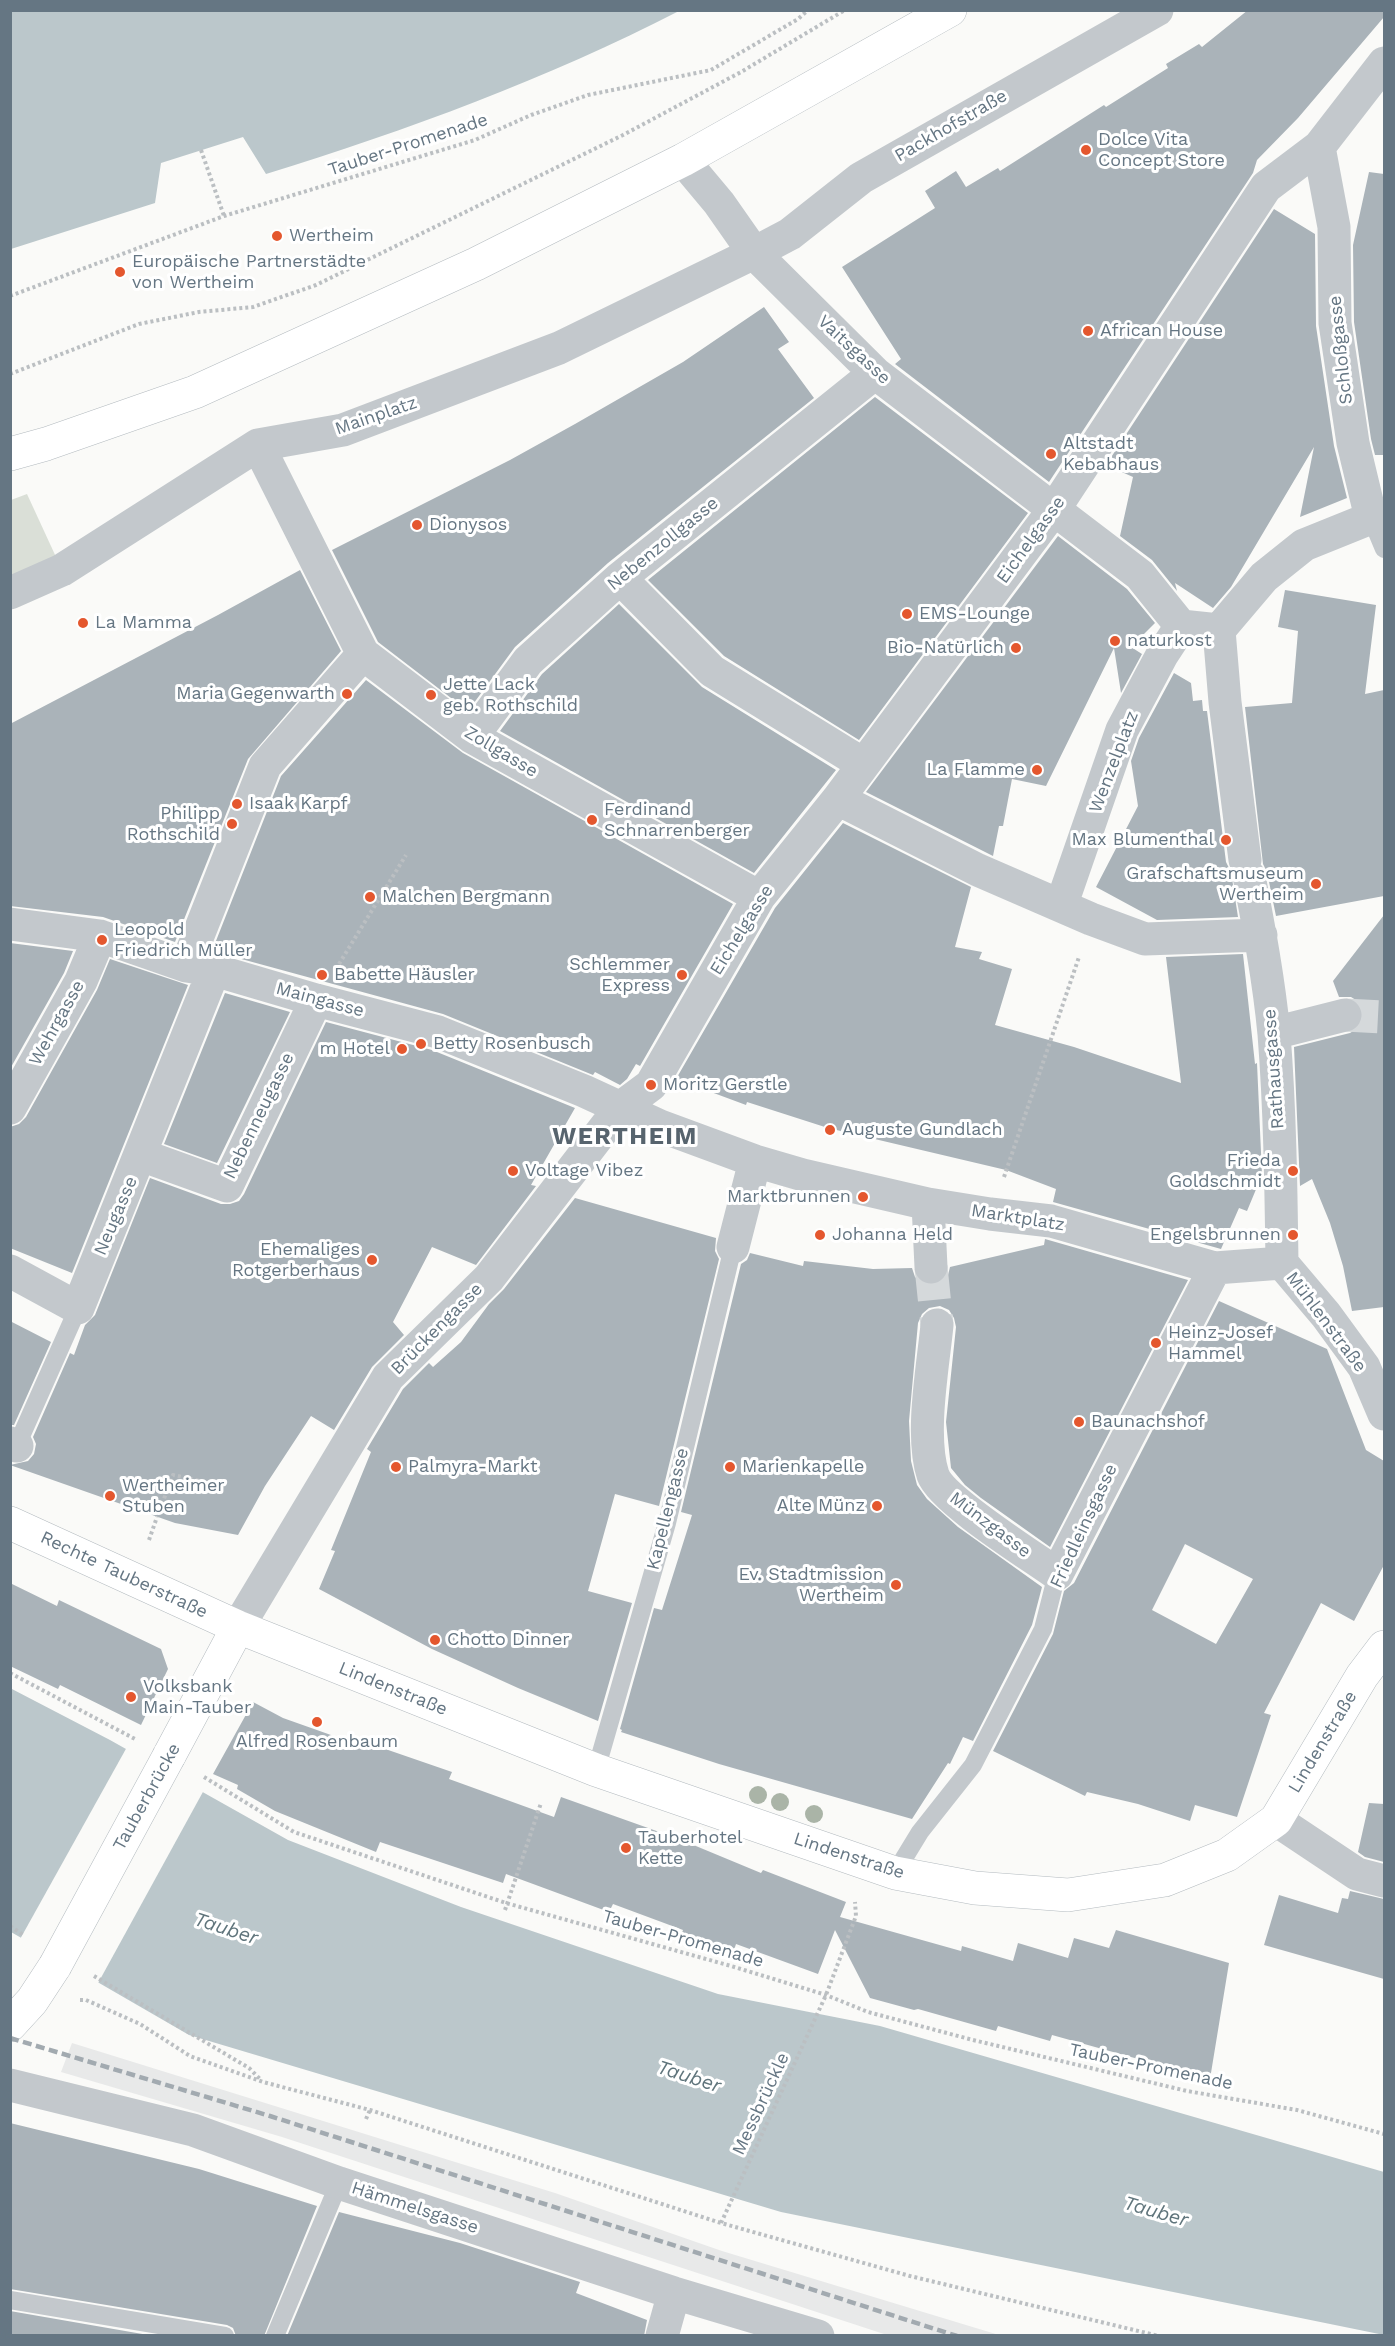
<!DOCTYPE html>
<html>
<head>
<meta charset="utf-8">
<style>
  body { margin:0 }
  #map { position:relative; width:1395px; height:2346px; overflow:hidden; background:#fafaf8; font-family:"Work Sans",sans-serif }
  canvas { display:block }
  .frame { position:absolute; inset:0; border:12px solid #657683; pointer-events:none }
</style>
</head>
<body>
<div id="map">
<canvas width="1395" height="2346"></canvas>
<div class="frame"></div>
</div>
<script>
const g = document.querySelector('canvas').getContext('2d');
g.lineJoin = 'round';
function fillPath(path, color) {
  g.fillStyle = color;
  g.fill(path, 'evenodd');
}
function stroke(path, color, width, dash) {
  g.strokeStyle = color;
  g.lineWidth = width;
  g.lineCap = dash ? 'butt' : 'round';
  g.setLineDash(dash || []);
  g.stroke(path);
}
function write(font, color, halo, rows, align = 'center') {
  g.font = font + ' "Work Sans",sans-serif';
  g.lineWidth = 6;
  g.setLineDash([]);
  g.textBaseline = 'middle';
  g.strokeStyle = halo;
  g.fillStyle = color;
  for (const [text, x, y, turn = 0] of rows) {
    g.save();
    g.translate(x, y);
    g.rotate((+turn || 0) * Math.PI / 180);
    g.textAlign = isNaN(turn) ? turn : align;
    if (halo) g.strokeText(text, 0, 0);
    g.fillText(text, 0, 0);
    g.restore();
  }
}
const built = new Path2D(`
  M72,2043L555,2193L722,2251L999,2335H887L282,2137L61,2072Z`);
const green = new Path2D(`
  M27,494L62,570L11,593V500Z`);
const water = new Path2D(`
  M11,10H679V11C547,79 408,130 266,174L243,137L161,163L155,203L11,249Z
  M10,1688L110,1740L288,1840L461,1907L718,1994L880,2026L1384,2172V2335L781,2212L189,2035L11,1932Z`);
const pier = new Path2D(`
  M127,1747L204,1790L97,1985L19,1941Z`);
const building = new Path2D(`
  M1248,10H1384V17L1298,118L1257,160L1253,173L1049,482L895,364L901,359L842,267L935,208L925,191L956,171L966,187L998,168L1000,171L1104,105L1106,107L1168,68L1166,64L1199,44L1202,47Z
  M1369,172L1384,174V455H1375L1371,439L1354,322L1353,245Z
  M1274,209L1315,234L1316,326L1334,446L1347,498L1300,517L1314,447L1231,587L1213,608L1175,583L1177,591L1152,560L1120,536L1133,477L1106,465Z
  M764,307L789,342L778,349L814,398L608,563L515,647L468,711L378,642L332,550L510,460L575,424L683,362Z
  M875,397L1028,513L859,740L724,656L648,580Z
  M1058,536L1127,589L1155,623L1131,647L1142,654L1121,693L1114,648L1046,786L1012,779L1003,826H999L993,856L866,792Z
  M300,570L341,651L248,759L175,942L103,917L10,906V724L218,615Z
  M1285,590L1376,605L1365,694L1384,690V896L1276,916L1267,872L1263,864L1245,707L1292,703L1298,631L1278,627Z
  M619,604L702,687L836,770L754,873L500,731L542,674Z
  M1174,673L1191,683L1193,701L1202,700L1203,711H1207L1226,862L1231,872L1238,917L1157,920L1096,887L1138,806L1131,761L1139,738Z
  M366,680L463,753L733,904L640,1066L636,1064L627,1079L620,1085L595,1072L593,1075L443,1014L212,951L281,776Z
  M843,823L971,887L955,947L982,952L979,959L1012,969L995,1025L1074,1047L1181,1083L1166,957L1243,954L1255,1064L1257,1063L1262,1175L1247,1211L1239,1208L1221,1249L1053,1202L1056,1189L1006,1170L828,1128L747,1102L746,1105L676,1079L775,908Z
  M1384,915V1307L1352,1311L1343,1266L1330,1223L1312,1179L1300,1186L1294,1047L1350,1033L1358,1028L1363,1020V1010L1359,1002L1351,997H1339L1333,981Z
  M10,943L73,951L64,973L10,1069Z
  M110,959L188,985L72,1273L10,1248V1127L19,1124L26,1117L97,990Z
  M225,993L290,1012L217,1163L164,1144Z
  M326,1022L432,1050L575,1108L531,1185L536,1186L476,1265L432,1247L393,1322L404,1335L372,1367L334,1430L311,1416L265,1486L238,1535L175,1523L10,1465L28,1461L34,1454L36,1444L33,1437L70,1353L74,1355L85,1325L95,1315L150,1178L221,1204H230L239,1201L244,1194Z
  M575,1198L716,1238L715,1251L719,1259L659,1506L615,1494L588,1591L632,1603L598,1721L518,1688L432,1649L319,1589L335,1551L331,1550L371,1452L367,1449L403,1389L429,1363L433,1367L461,1342L489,1304L504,1289Z
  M1045,1239L1188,1280L1050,1547L981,1498L965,1485L951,1468L946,1422L956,1327L954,1318L949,1310L940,1306L929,1308L922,1314L918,1323L909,1421L911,1461L917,1485L927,1499L958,1527L1042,1587L1032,1625L973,1741L963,1737L950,1764L948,1763L912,1819L719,1764L621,1732L622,1730L620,1729L654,1608L662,1610L692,1515L681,1512L741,1264L747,1260L750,1253L803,1266L804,1261L873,1269L912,1268L915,1277L922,1283L932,1286L942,1282L948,1275L950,1267L1044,1245Z
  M1219,1301L1327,1349L1366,1450L1384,1461V1565L1354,1621L1321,1603L1264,1713L1271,1715L1237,1817L1195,1805L1190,1821L1138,1804L1087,1792L1085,1796L993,1751L1053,1634L1064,1591L1074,1583ZM1185,1544L1253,1579L1216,1644L1152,1610Z
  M10,1321L51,1342L14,1425H10Z
  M10,1583L57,1606L59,1600L161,1649L168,1669L141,1725L60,1685L58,1689L10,1666Z
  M253,1702L283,1718L362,1746L365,1742L452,1772L449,1779L554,1817L561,1797L679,1839L761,1873L763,1870L846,1902L840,1917L961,1951L962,1946L1013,1961L1018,1943L1068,1958L1074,1938L1109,1948L1116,1930L1229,1963L1210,2079L1052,2035L1050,2041L998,2026L996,2031L918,2009L914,2010L870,1998L835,1930L818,1974L736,1944L731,1959L679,1941L683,1930L613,1904L609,1912L506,1874L503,1883L380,1842L376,1852L275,1811L237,1789L238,1785L213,1774Z
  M1369,1803L1384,1804V1862L1365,1857L1358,1852Z
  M1350,1891L1384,1899V1979L1264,1945L1279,1895L1338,1913L1342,1898L1348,1899Z
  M10,2123L199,2169L317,2206L264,2336H236L233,2328L227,2325L10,2289Z
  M339,2212L460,2243L580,2282L576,2293L647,2320L644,2336H287Z
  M10,2311L154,2336H10Z`);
const streetTunnel = new Path2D(`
  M1345,1015L1384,1017
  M931,1267L937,1325`);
const path = new Path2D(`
  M201,150L224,216
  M10,296L224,216L475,140L531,115L588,95L711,70L798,19L808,10
  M10,374L139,324L199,312L253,307L316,285L623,135L741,72L845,10
  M339,964L406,855
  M1004,1177L1079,957
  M162,1504L173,1475L220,1485
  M149,1540L157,1517
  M10,1673L135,1739
  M204,1777L294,1832L506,1903L731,1966L826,1995L868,2012L973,2040L1187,2091L1297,2110L1384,2134
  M505,1910L541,1803
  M10,1926L25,1936
  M94,1976L249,2068L260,2079
  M80,2000H86L140,2024L190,2056L263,2082L370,2110L721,2223L910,2276L1159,2336
  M366,2119L370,2110
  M721,2223L826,1995L856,1916L855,1902`);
const lane = new Path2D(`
  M1371,518L1384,549
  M14,1452L78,1308
  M596,1770L667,1523L733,1247
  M895,1873L920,1832L973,1765L1043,1629L1057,1574
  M10,2300L225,2336
  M275,2336L339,2183`);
const street = new Path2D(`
  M683,160L719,203L754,253L875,373L1140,575L1181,626L1219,630
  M258,445L363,654L472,737L759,897
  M620,578L712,671L863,764
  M10,593L62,570L258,445L343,430L559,348L754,253L790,234L861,178L1157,10
  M472,737L528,661L620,578L875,373
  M838,799L978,870L1091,919L1145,939L1261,935
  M1245,860L1225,702L1219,630L1264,577L1304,545L1371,518L1353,443L1335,323L1334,227L1319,147
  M1249,876C1259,928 1269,981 1274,1034C1280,1110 1281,1187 1282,1263
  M1061,906L1122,730L1162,655L1181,626
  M10,924L100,936L186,966L214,970L316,1000L438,1032L584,1091L660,1126L755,1161L803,1175L928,1204L990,1214L1051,1221L1215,1268L1282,1263
  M186,966L265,766L363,654
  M1274,1033L1345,1015
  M10,1108L81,981L100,936
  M141,1155L227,1186L316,1000
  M928,1204L931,1267
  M733,1247L755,1161
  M1282,1263L1326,1315L1364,1367L1384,1414
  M10,1271L78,1308L214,970
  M937,1325C933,1367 920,1435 933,1475C942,1500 1032,1556 1057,1574L1215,1268
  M10,1443L17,1446
  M238,1627L388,1377L489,1278L620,1108L651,1085L759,897L838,799L1055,508L1266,187L1319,147L1384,63
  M1276,1820L1357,1874L1384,1881
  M10,2085L193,2130L339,2183L674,2293L818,2336
  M662,2336L674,2293`);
const secondary = new Path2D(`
  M10,454L46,444L195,392L476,264L683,160L950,10
  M10,1523L238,1627L596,1770L895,1873L975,1888L1068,1895L1165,1880L1227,1855L1276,1820L1362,1676L1384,1647
  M169,1756L238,1627
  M10,2025L32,2001L55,1966`);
const rail = new Path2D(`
  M10,2038L270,2116L957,2336`);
const secondaryBridge = new Path2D(`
  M55,1966L169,1756`);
const trees = [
  [758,1795],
  [780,1802],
  [814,1814]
];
const markers = [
  [1086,150,6,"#e4572e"],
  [277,236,6,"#e4572e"],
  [120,272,6,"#e4572e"],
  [1088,331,6,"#e4572e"],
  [1051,454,6,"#e4572e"],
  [417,525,6,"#e4572e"],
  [907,614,6,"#e4572e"],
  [83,623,6,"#e4572e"],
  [1115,641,6,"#e4572e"],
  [1016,648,6,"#e4572e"],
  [347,694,6,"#e4572e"],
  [431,695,6,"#e4572e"],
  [1037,770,6,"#e4572e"],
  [237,804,6,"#e4572e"],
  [592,820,6,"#e4572e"],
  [232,824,6,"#e4572e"],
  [1226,840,6,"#e4572e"],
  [1316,884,6,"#e4572e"],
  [370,897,6,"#e4572e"],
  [102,940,6,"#e4572e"],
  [322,975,6,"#e4572e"],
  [682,975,6,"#e4572e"],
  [421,1044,6,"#e4572e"],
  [402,1049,6,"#e4572e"],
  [651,1085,6,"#e4572e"],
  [830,1130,6,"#e4572e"],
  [513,1171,6,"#e4572e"],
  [1293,1171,6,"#e4572e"],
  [863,1197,6,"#e4572e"],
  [820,1235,6,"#e4572e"],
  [1293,1235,6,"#e4572e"],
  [372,1260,6,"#e4572e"],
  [1156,1343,6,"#e4572e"],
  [1079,1422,6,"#e4572e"],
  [396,1467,6,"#e4572e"],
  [730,1467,6,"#e4572e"],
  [110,1496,6,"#e4572e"],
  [877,1506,6,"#e4572e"],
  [896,1585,6,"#e4572e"],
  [435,1640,6,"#e4572e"],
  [131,1697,6,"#e4572e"],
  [317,1722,6,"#e4572e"],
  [626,1848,6,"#e4572e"]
];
const streetNames = [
  ["Packhofstraße",951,126,-30],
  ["Tauber-Promenade",408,145,-18],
  ["Vaitsgasse",854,350,43],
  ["Schloßgasse",1341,350,-96],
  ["Mainplatz",376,416,-19],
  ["Eichelgasse",1031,540,-54],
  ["Nebenzollgasse",663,544,-39],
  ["Zollgasse",501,752,31],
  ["Wenzelplatz",1114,762,-69],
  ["Eichelgasse",742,930,-58],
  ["Maingasse",320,1000,15],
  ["Wehrgasse",57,1023,-61],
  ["Rathausgasse",1274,1069,-94],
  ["Nebenneugasse",259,1116,-64],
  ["Neugasse",116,1216,-67],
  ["Marktplatz",1018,1218,9],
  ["Mühlenstraße",1326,1322,53],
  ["Brückengasse",437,1329,-45],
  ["Kapellengasse",668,1509,-76],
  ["Münzgasse",990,1525,37],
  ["Friedleinsgasse",1084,1526,-65],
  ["Rechte Tauberstraße",124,1575,25],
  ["Lindenstraße",393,1689,22],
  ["Lindenstraße",1323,1742,-59],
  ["Tauberbrücke",147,1797,-61],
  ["Lindenstraße",849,1856,18],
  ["Tauber-Promenade",683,1939,16],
  ["Tauber-Promenade",1151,2067,12],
  ["Messbrückle",761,2104,-65],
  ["Hämmelsgasse",415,2208,18]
];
const poiNames = [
  ["Dolce Vita",1098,140],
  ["Concept Store",1098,161],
  ["Wertheim",289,236],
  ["Europäische Partnerstädte",132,262],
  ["von Wertheim",132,283],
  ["African House",1100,331],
  ["Altstadt",1063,444],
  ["Kebabhaus",1063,465],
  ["Dionysos",429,525],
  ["EMS-Lounge",919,614],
  ["La Mamma",95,623],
  ["naturkost",1127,641],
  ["Bio-Natürlich",1004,648,"right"],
  ["Jette Lack",443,685],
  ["geb. Rothschild",443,706],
  ["Maria Gegenwarth",335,694,"right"],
  ["La Flamme",1025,770,"right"],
  ["Isaak Karpf",249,804],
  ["Ferdinand",604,810],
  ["Schnarrenberger",604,831],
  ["Philipp",220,814,"right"],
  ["Rothschild",220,835,"right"],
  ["Max Blumenthal",1214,840,"right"],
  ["Grafschaftsmuseum",1304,874,"right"],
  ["Wertheim",1304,895,"right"],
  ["Malchen Bergmann",382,897],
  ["Leopold",114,930],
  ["Friedrich Müller",114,951],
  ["Schlemmer",670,965,"right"],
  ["Express",670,986,"right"],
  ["Babette Häusler",334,975],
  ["Betty Rosenbusch",433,1044],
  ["m Hotel",390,1049,"right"],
  ["Moritz Gerstle",663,1085],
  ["Auguste Gundlach",842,1130],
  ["Frieda",1281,1161,"right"],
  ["Goldschmidt",1281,1182,"right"],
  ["Voltage Vibez",525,1171],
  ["Marktbrunnen",851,1197,"right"],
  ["Johanna Held",832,1235],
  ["Engelsbrunnen",1281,1235,"right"],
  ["Ehemaliges",360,1250,"right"],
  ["Rotgerberhaus",360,1271,"right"],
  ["Heinz-Josef",1168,1333],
  ["Hammel",1168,1354],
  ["Baunachshof",1091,1422],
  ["Palmyra-Markt",408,1467],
  ["Marienkapelle",742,1467],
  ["Wertheimer",122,1486],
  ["Stuben",122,1507],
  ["Alte Münz",865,1506,"right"],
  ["Ev. Stadtmission",884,1575,"right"],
  ["Wertheim",884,1596,"right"],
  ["Chotto Dinner",447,1640],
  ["Volksbank",143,1687],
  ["Main-Tauber",143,1708],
  ["Alfred Rosenbaum",317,1742,"center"],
  ["Tauberhotel",638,1838],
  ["Kette",638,1859]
];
const waterNames = [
  ["Tauber",226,1929,18],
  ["Tauber",689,2077,18],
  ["Tauber",1156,2212,16]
];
const districtNames = [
  ["WERTHEIM",625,1137]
];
fillPath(built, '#e8e9e9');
fillPath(green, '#dadfd7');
fillPath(water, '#bbc7cb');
fillPath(pier, '#fafaf8');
fillPath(building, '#aab3b9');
stroke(streetTunnel, '#d5d9db', 33, [33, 16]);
stroke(secondary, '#b3babf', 34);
stroke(path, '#bbbfc2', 4, [3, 3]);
stroke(lane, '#c3c8cc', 18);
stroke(street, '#c3c8cc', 33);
stroke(secondary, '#fff', 33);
stroke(rail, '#a2aab0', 4.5, [9, 4.5]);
stroke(secondaryBridge, '#b3babf', 34, []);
stroke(secondaryBridge, '#fff', 33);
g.fillStyle = '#aab4a7';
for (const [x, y] of trees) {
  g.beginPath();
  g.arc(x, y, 9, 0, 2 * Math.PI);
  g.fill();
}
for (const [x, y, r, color] of markers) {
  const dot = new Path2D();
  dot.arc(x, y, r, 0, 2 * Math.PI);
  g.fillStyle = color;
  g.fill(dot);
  stroke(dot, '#fff', 2);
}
write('18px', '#657683', '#fff', streetNames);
write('18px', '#657683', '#fff', poiNames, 'left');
write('italic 20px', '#60757c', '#fff', waterNames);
g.letterSpacing = '1.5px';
write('bold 24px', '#57646e', '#fff', districtNames);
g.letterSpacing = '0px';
</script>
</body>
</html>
